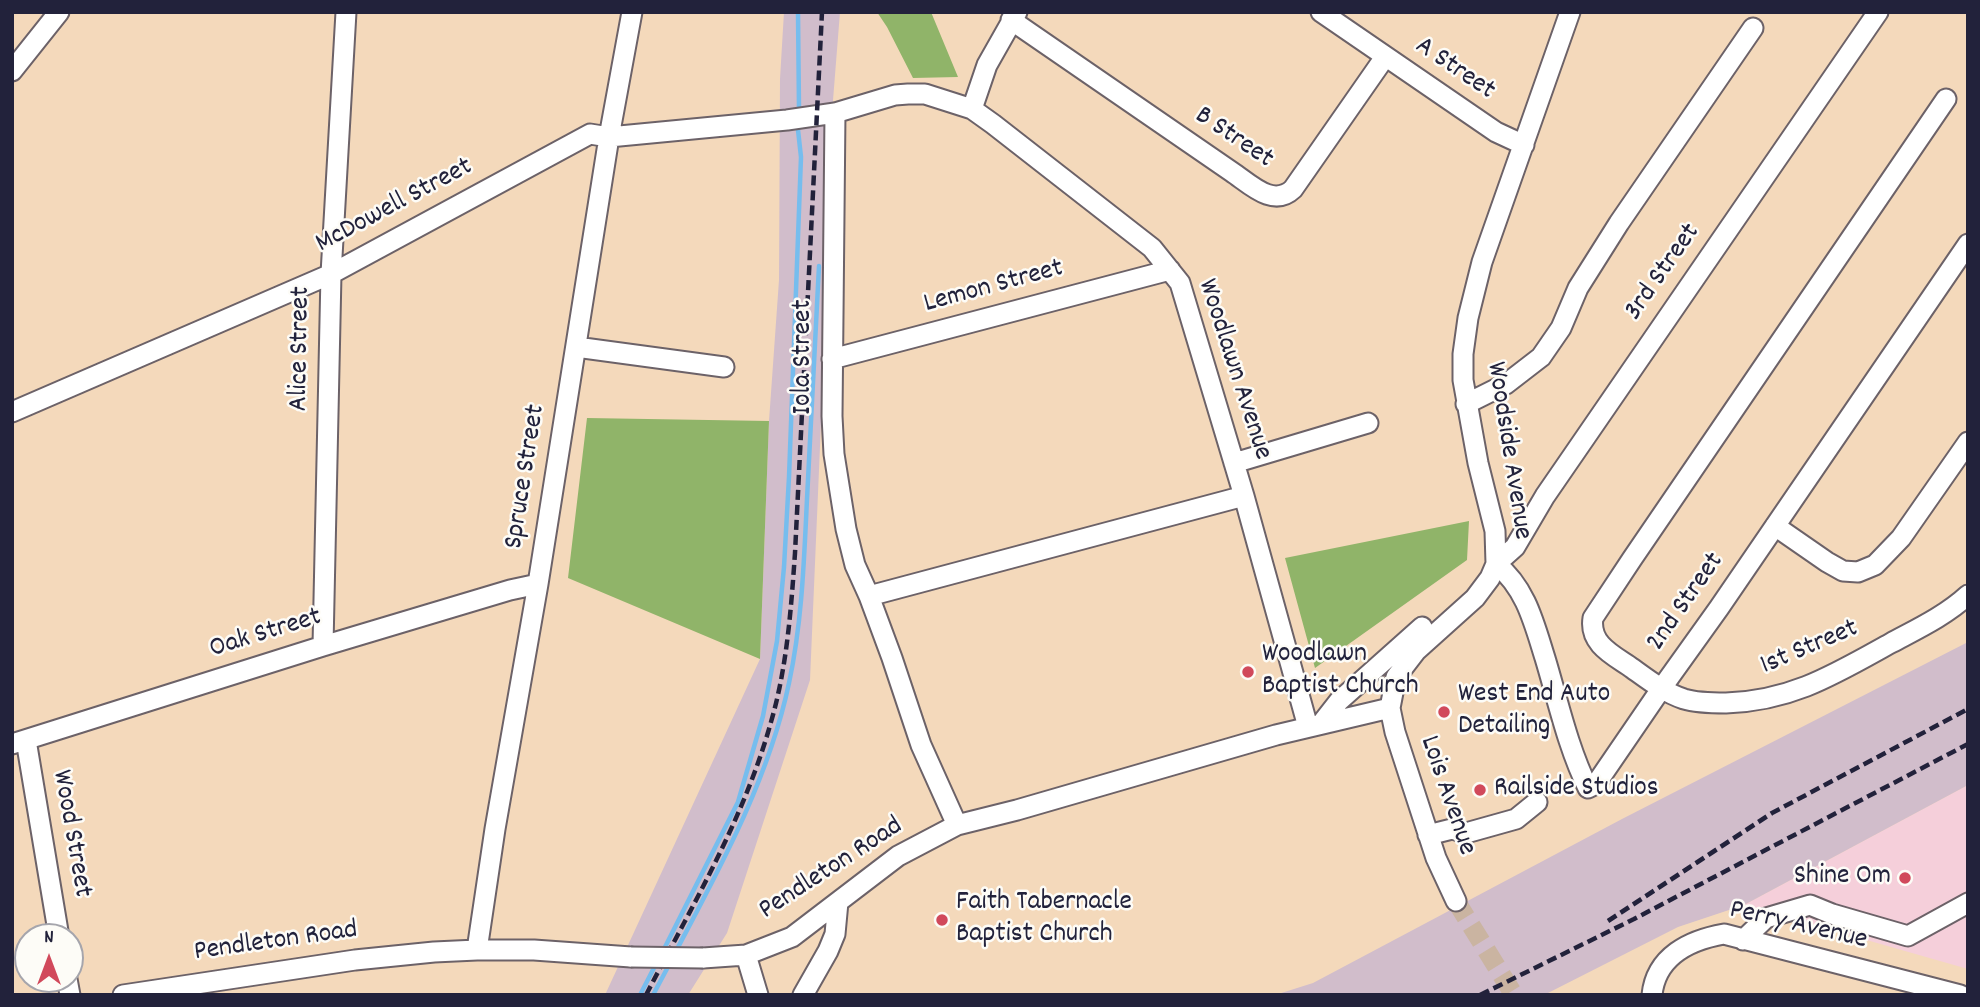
<!DOCTYPE html>
<html>
<head>
<meta charset="utf-8">
<style>
  body { margin:0 }
  #map { position:relative; width:1980px; height:1007px; overflow:hidden; background:#f4d9bb; font-family:Dekko,sans-serif }
  canvas { display:block }
  .frame { position:absolute; inset:0; border:14px solid #22223b; pointer-events:none }
  .north { position:absolute; left:14px; top:923px; width:70px; height:70px; box-sizing:border-box; background:#fdfcf7; border:2px solid #a5a5ac; border-radius:50%; rotate:0deg; font-size:19px; font-weight:700; line-height:28px; text-align:center; color:#22223b }
  .north::after { content:''; display:block; margin:auto; width:24px; height:32px; background:#d1495b; clip-path:polygon(50% 0,100% 100%,50% 72%,0 100%) }
</style>
</head>
<body>
<div id="map">
<canvas width="1980" height="1007"></canvas>
<div class="frame"></div>
<div class="north">N</div>
</div>
<script>
const g = document.querySelector('canvas').getContext('2d');
g.lineJoin = 'round';
function fillPath(path, color) {
  g.fillStyle = color;
  g.fill(path, 'evenodd');
}
function stroke(path, color, width, dash) {
  g.strokeStyle = color;
  g.lineWidth = width;
  g.lineCap = dash ? 'butt' : 'round';
  g.setLineDash(dash || []);
  g.stroke(path);
}
function write(font, color, halo, rows, align = 'center') {
  g.font = font + ' Dekko,sans-serif';
  g.lineWidth = 5;
  g.setLineDash([]);
  g.textBaseline = 'middle';
  g.strokeStyle = halo;
  g.fillStyle = color;
  for (const [text, x, y, turn = 0] of rows) {
    g.save();
    g.translate(x, y);
    g.rotate((+turn || 0) * Math.PI / 180);
    g.textAlign = isNaN(turn) ? turn : align;
    if (halo) g.strokeText(text, 0, 0);
    g.fillText(text, 0, 0);
    g.restore();
  }
}
const built = new Path2D(`
  M1968,785V969L1744,905Z`);
const industrial = new Path2D(`
  M784,12H840L830,138L821,423L810,680L727,933L688,995H605L760,659L769,421L779,280L780,79Z
  M1968,642V785L1744,905L1678,927L1544,995H1275L1313,983L1622,819Z`);
const forest = new Path2D(`
  M877,12H931L958,77L913,78L887,27Z
  M587,418L769,421L760,659L568,578Z
  M1469,521L1467,560L1315,668L1285,558Z`);
const stream = new Path2D(`
  M798,12L799,110
  M663,951L738,802L763,716L777,641L784,567L789,477L801,157L798,130
  M676,951C721,866 769,778 789,683C802,623 804,561 807,499C811,421 815,344 819,266
  M640,995L657,962
  M653,995L669,965`);
const minorTunnel = new Path2D(`
  M1456,901L1514,995`);
const minor = new Path2D(`
  M1321,12L1496,132L1524,145
  M1878,12L1545,496L1515,547L1496,564C1526,588 1534,623 1545,658C1558,701 1568,748 1588,788L1596,784L1661,689L1719,608L1968,244
  M1011,20L1232,172C1250,184 1273,208 1293,189L1385,57
  M12,71L59,12
  M1946,99L1632,559L1593,618C1589,643 1611,654 1629,666C1646,678 1663,692 1684,699C1697,703 1713,703 1726,703C1792,701 1835,674 1891,643C1917,629 1945,616 1968,595
  M972,109L987,65L1017,12
  M835,113L832,416L834,454L846,529L855,565L869,596L892,658L921,745L957,825
  M576,347L724,367
  M832,359L1170,270
  M1466,404L1506,384L1541,357L1561,328L1578,288L1619,223L1753,28
  M12,412L331,274L590,134L609,137L787,120L835,113L895,95L908,94H925L972,109L993,124L1152,248L1180,283L1244,496L1308,727
  M1234,463L1368,423
  M1775,526L1827,562L1843,571L1858,572L1875,565L1901,538L1968,442
  M869,596L1244,496
  M323,646L331,274L346,12
  M1321,724L1339,701L1422,627
  M26,740L59,937
  M12,744L323,646L510,590L538,584
  M1428,835L1452,829L1466,833L1516,819L1537,802
  M1456,901L1436,858L1395,732L1390,708L1396,677L1416,651L1475,598L1490,578L1496,564L1495,531L1478,463L1463,380V354L1468,318L1482,262L1570,12
  M1743,940L1766,918L1810,905L1832,914L1908,936L1968,903
  M477,950L495,829L538,584L609,137L632,12
  M746,955L758,995
  M703,958L746,955L792,937L898,856L957,825L1017,810L1276,735L1390,708
  M67,979L70,995
  M123,995L355,960L434,952L477,950H534L631,957
  M803,995L828,951L835,934L838,902
  M1652,995C1656,956 1690,940 1724,934L1960,995`);
const rail = new Path2D(`
  M1608,921L1772,813L1968,709
  M646,995C692,906 744,819 771,722C787,667 791,610 795,553L822,12
  M1480,995L1634,919L1968,744`);
const minorBridge = new Path2D(`
  M631,957L703,958`);
const markers = [
  [1248,672,7,"#d1495b"],
  [1444,712,7,"#d1495b"],
  [1480,790,7,"#d1495b"],
  [1905,878,7,"#d1495b"],
  [942,920,7,"#d1495b"]
];
const streetNames = [
  ["A Street",1454,70,34],
  ["B Street",1233,139,34],
  ["McDowell Street",395,207,-28],
  ["3rd Street",1664,273,-55],
  ["Lemon Street",994,288,-15],
  ["Alice Street",302,349,-89],
  ["Iola Street",805,357,-90],
  ["Woodlawn Avenue",1233,370,72],
  ["Woodside Avenue",1507,451,81],
  ["Spruce Street",527,477,-81],
  ["2nd Street",1687,603,-55],
  ["Oak Street",266,635,-17],
  ["1st Street",1810,649,-23],
  ["Lois Avenue",1446,796,71],
  ["Wood Street",70,834,80],
  ["Pendleton Road",832,870,-33],
  ["Perry Avenue",1798,927,13],
  ["Pendleton Road",276,943,-8]
];
const poiNames = [
  ["Woodlawn",1262,656],
  ["Baptist Church",1262,688],
  ["West End Auto",1458,696],
  ["Detailing",1458,728],
  ["Railside Studios",1494,790],
  ["Shine Om",1891,878,"right"],
  ["Faith Tabernacle",956,904],
  ["Baptist Church",956,936]
];
fillPath(built, '#f5cfda');
fillPath(industrial, '#d1bdcb');
fillPath(forest, '#90b469');
stroke(stream, '#76bdee', 4.5);
stroke(minorTunnel, '#cab4a1', 19, [19, 10]);
stroke(minor, '#6c6268', 23);
stroke(minor, '#fff', 19);
stroke(rail, '#22223b', 4.5, [10, 5]);
stroke(minorBridge, '#6c6268', 23, []);
stroke(minorBridge, '#fff', 19);
for (const [x, y, r, color] of markers) {
  const dot = new Path2D();
  dot.arc(x, y, r, 0, 2 * Math.PI);
  g.fillStyle = color;
  g.fill(dot);
  stroke(dot, '#fdfcf7', 2.5);
}
write('28px', '#22223b', '#fdfcf7', streetNames);
write('28px', '#22223b', '#fdfcf7', poiNames, 'left');
</script>
</body>
</html>
